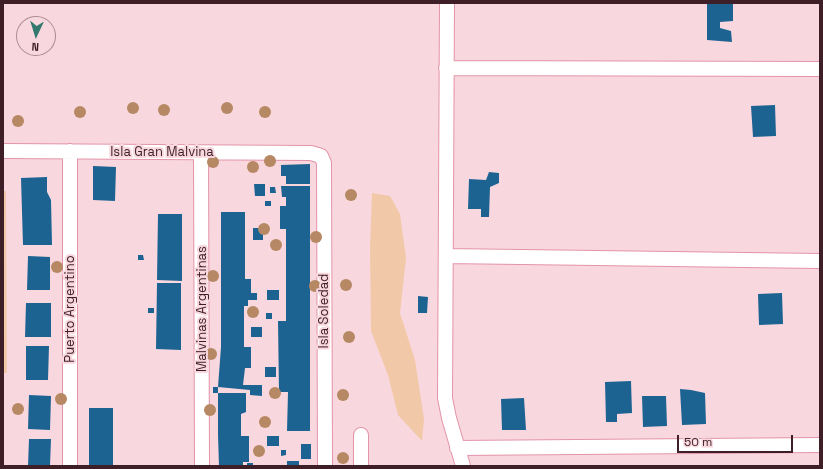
<!DOCTYPE html>
<html>
<head>
<meta charset="utf-8">
<style>
  body { margin:0 }
  #map { position:relative; width:823px; height:469px; overflow:hidden; background:#f9d7de; font-family:"Space Grotesk",sans-serif }
  canvas { display:block }
  .frame { position:absolute; inset:0; border:4px solid #3e1f28; pointer-events:none }
  .north { position:absolute; left:16px; top:16px; width:40px; height:40px; box-sizing:border-box; background:#f9d7de; border:1px solid #ae8d95; border-radius:50%; rotate:184deg; font-size:11px; font-weight:700; line-height:16px; text-align:center; color:#3e1f28 }
  .north::after { content:''; display:block; margin:auto; width:14px; height:18px; background:#33796f; clip-path:polygon(50% 0,100% 100%,50% 72%,0 100%) }
  .scale { position:absolute; left:677px; top:435px; width:116px; height:18px; box-sizing:border-box; border:2px solid #3e1f28; border-top:0; padding-left:5px; font-size:12px; line-height:14px; white-space:nowrap; color:#3e1f28; -webkit-text-stroke:3px #f9d7de; paint-order:stroke }
</style>
</head>
<body>
<div id="map">
<canvas width="823" height="469"></canvas>
<div class="frame"></div>
<div class="north">N</div>
<div class="scale">50 m</div>
</div>
<script>
const g = document.querySelector('canvas').getContext('2d');
g.lineJoin = 'round';
function fillPath(path, color) {
  g.fillStyle = color;
  g.fill(path, 'evenodd');
}
function stroke(path, color, width, dash) {
  g.strokeStyle = color;
  g.lineWidth = width;
  g.lineCap = dash ? 'butt' : 'round';
  g.setLineDash(dash || []);
  g.stroke(path);
}
function write(font, color, halo, rows, align = 'center') {
  g.font = font + ' "Space Grotesk",sans-serif';
  g.lineWidth = 4;
  g.setLineDash([]);
  g.textBaseline = 'middle';
  g.strokeStyle = halo;
  g.fillStyle = color;
  for (const [text, x, y, turn = 0] of rows) {
    g.save();
    g.translate(x, y);
    g.rotate((+turn || 0) * Math.PI / 180);
    g.textAlign = isNaN(turn) ? turn : align;
    if (halo) g.strokeText(text, 0, 0);
    g.fillText(text, 0, 0);
    g.restore();
  }
}
const green = new Path2D(`
  M3,191H6L7,373H3Z
  M372,193L390,196L400,214L406,258L400,313L415,360L424,419L422,441L398,415L388,375L371,331L370,248Z`);
const building = new Path2D(`
  M707,3H733V21L720,22V28L731,31L732,42L707,40Z
  M775,105L776,136L753,137L751,106Z
  M310,164V184H286V176H281V165Z
  M93,166L116,167L115,201L93,200Z
  M489,172L499,173V183L490,187L489,217H481V209H468L469,179L486,180Z
  M47,177V192L51,200L52,245H23L21,178Z
  M254,184H265V196H255Z
  M281,186H310V431H287L288,392H279L278,321H286V229H280V206H286V197H282Z
  M270,187H275L276,193H270Z
  M265,201H271V206H265Z
  M221,212H245V279H251V293H257V300H248V306H244V347H251V368H245L243,385H262V396L250,395V390L218,387L221,347Z
  M158,214H182V281L157,280Z
  M253,228H263V240H253Z
  M138,255H143L144,260H138Z
  M28,256L50,257V290H27Z
  M157,283H181V350L156,349Z
  M267,290H279V300H267Z
  M782,293L783,324L759,325L758,294Z
  M418,296L428,297L427,313H418Z
  M26,303H51V337H25Z
  M148,308H154V313H148Z
  M266,313H272V319H266Z
  M251,327H262V337H251Z
  M26,346H49L48,380H26Z
  M265,367H276V377H265Z
  M631,381L632,413L617,414V422H606L605,382Z
  M213,387H218V393H213Z
  M680,389L691,390L705,393L706,424L682,425Z
  M218,393H246V412L241,414V436H249V462H243V466H219L218,435Z
  M29,395L51,396L50,430L28,429Z
  M642,396H666L667,426L643,427Z
  M524,398L526,430H502L501,399Z
  M89,408H113V466H89Z
  M267,436H279V446H267Z
  M29,439H51L50,466H28Z
  M301,444H311V459H301Z
  M281,450H286V455L281,456Z
  M287,461H299V466H287Z
  M247,463H253V466H247Z`);
const minor = new Path2D(`
  M447,3L445,398L449,418L463,466
  M446,68L820,69
  M3,151L311,153L321,156L324,163L325,466
  M201,153L202,466
  M446,256L820,261
  M361,435V466
  M457,448L820,445
  M70,466V151`);
const trees = [
  [133,108],
  [227,108],
  [164,110],
  [80,112],
  [265,112],
  [18,121],
  [270,161],
  [213,162],
  [253,167],
  [351,195],
  [264,229],
  [316,237],
  [276,245],
  [57,267],
  [213,276],
  [346,285],
  [315,286],
  [253,312],
  [349,337],
  [211,354],
  [275,393],
  [343,395],
  [61,399],
  [18,409],
  [210,410],
  [265,422],
  [259,451],
  [343,458]
];
const streetNames = [
  ["Isla Gran Malvina",162,152],
  ["Puerto Argentino",70,309,-90],
  ["Malvinas Argentinas",202,309,-90],
  ["Isla Soledad",324,311,-90]
];
fillPath(green, '#f1c9a8');
fillPath(building, '#1c6392');
stroke(minor, '#e394a9', 16);
stroke(minor, '#fff', 14);
g.fillStyle = '#b68864';
for (const [x, y] of trees) {
  g.beginPath();
  g.arc(x, y, 6, 0, 2 * Math.PI);
  g.fill();
}
write('13px', '#3e1f28', '#f9d7de', streetNames);
</script>
</body>
</html>
